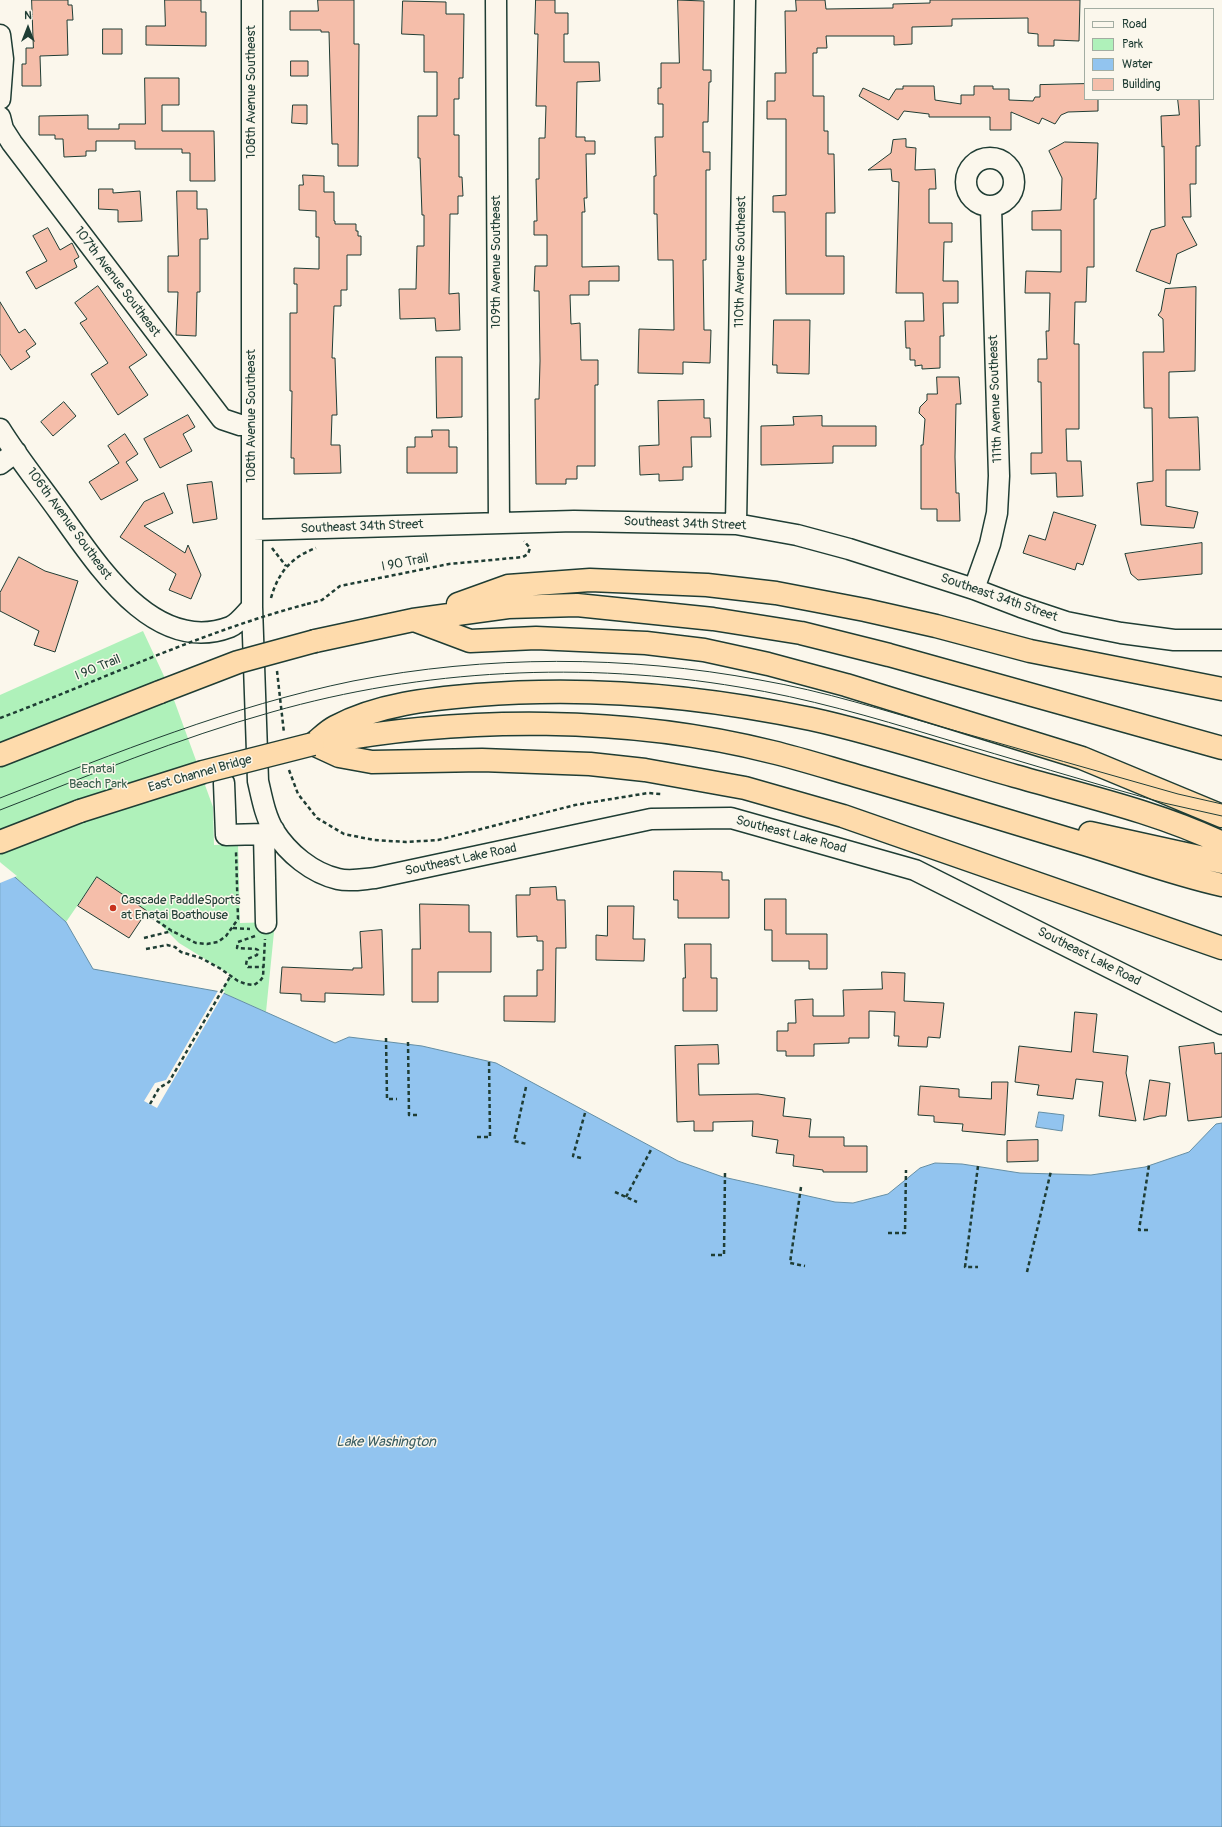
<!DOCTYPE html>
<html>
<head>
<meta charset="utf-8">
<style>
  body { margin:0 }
  #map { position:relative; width:1222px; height:1827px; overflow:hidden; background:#fbf7ec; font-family:Pangolin,sans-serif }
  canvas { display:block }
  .legend { position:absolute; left:1084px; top:8px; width:130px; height:92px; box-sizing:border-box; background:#fbf7ec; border:1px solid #a3ada2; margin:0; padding:5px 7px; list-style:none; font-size:12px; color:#1f3d34 }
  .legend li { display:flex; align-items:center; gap:8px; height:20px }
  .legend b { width:20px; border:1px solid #a3ada2 }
  .north { position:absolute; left:8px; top:8px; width:40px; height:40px; -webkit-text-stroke:3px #fbf7ec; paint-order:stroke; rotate:0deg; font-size:11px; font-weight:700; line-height:16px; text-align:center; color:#1f3d34 }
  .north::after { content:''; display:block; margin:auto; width:14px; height:18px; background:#1f3d34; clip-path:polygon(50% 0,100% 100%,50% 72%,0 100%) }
</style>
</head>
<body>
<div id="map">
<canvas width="1222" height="1827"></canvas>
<ul class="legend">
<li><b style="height:5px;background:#fbf7ec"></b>Road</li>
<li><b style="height:11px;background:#aff1ba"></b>Park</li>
<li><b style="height:11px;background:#92c4ef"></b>Water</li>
<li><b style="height:11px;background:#f5beaa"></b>Building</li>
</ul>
<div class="north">N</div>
</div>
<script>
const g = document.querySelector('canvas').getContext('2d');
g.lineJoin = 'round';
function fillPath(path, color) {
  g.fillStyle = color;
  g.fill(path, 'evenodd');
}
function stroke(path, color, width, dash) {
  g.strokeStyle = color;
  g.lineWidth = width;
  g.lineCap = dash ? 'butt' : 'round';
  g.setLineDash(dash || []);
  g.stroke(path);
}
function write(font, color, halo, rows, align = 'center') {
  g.font = font + ' Pangolin,sans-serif';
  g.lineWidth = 3;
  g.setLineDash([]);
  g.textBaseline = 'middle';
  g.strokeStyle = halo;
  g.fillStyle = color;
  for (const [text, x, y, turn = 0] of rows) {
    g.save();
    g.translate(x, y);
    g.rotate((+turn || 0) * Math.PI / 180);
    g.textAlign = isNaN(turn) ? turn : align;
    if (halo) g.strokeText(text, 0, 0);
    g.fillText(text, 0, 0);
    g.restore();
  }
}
const green = new Path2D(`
  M143,631L170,689L213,807L214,845L238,844L240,923L275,922L266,1012L221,992L231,975L179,943L147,911L97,877L66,922L0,864V695Z`);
const water = new Path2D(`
  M0,864L66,922L93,969L221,992L335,1043L349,1037L422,1046L496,1063L678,1161L723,1177L835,1202L853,1203L888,1194L920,1168L935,1163L962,1164L1020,1173L1091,1175L1145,1167L1189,1152L1216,1124L1222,1123V1827H0Z
  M1039,1112L1064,1115L1062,1131L1036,1127Z`);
const pier = new Path2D(`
  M0,862L1,863L17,876L0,883Z
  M219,989L225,991L157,1108L144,1101L155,1083L166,1080Z`);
const building = new Path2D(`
  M32,0H68V5H72L73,20H67L68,55L40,56L41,86H22V64H26V48H33Z
  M165,0H201V12H206V46L146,45V26H165Z
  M318,0H354V44H359L358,166H338V144H332L329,32H321V30H290V11H318Z
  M536,0H555V13H568V34H564V62H599L600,81L577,82L576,137H585V141H595V154H586L587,198H584L585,212H582V267L619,266V281H589V295H570L571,324L580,323L581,360H598V385H595V466H577V479H566V484H536L535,399H539L540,361L539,291H534L535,266H547V235H534V221H537L536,179H539V138H545L546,106H536L538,34H535Z
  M678,0L704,1L703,70H711V82H709L708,122H703V152H710V170H706V260H703L704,330H711L710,363L683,362V374L638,373L639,329L674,330L673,260H658L657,214H654V176H656L655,137H663V104H658V88H661V63H679Z
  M796,0H825L826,9L893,8V4L930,3V0H1080L1079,41L1054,40V46H1038V34L1028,33V18L952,19V26L912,27V44L894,45V36H826L827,48H817V53H813V96H824V131H828V154H834L835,213H826V256H844V294H786L785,212H773V196L786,195V119H767V101H775V73H786L785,11H796Z
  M403,1L446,2V14H464L463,78H459V99H454V135H459V177H462L463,196H458V214H450L449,294L459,293L460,330L436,331L435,318L400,319L399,289H416L417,246H424V215H422L420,158H418V116H437V72H424V35L402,34Z
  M103,29H122V54H103Z
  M291,61H308V76H291Z
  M145,78H179V105H162V131H214L215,181H190V153H182V149H135V141H96V151H86V156L64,157L63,139H55V135H39V116L88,115V129H119V124H145Z
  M1085,84V99H1098V111L1068,112L1061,115L1055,124L1042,118L1039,124L1011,112V130H990V117H929V114L904,111L898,120L859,96L863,88L889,100L896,89H903V86H934L935,100L961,104V95H974V86H993V89H1009V100L1033,101L1035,97H1040V85Z
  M1178,99H1199L1200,146H1196V184H1190L1191,217H1182L1197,245L1177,254L1170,284L1136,271L1151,230L1165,226L1164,146L1162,147L1161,116L1179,115Z
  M293,105H307V124L292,123Z
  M906,139V147L916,148L915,170L935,169L936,189H929V223H952V242H944L943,281H958V303H943L944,336H940V368L922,369V365L915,366V360H910V348H906L905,321H924L923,293H896L899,182L892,181L891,169L868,170L891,153L893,140Z
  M1065,142L1098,143L1096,199H1094V267H1087L1086,302H1075L1074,344H1079V429H1066L1067,461H1081L1083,496L1057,497L1056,473L1031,474V453H1042L1041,382H1038V359H1047L1046,331H1049L1050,293H1025L1026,271L1061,272V230H1032V211L1061,210L1062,178L1049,151Z
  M303,175L324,176V192H334V221H335V224H356V231H358V236H361V255H347V290H341V306H334L332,358H335L337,415H332L331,445H340L341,473L294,474V458H291L292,391H290V313H297V284H294V268L319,269V237H316V211L299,210V185H303Z
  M99,189H113V193L140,191L142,221L118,222V210L99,209Z
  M177,191H197V209H207L208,239H200V292H197L196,336L176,335L178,292H168V256H178Z
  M48,228L60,250L72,243L79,257L74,260L77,267L36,289L26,272L47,261L33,236Z
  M98,286L147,355L129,367L148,395L118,415L91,374L108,363L80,323L87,319L75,303Z
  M1196,287L1195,371L1169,372V418L1198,417L1200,470H1166V506L1198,512L1194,528L1141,525L1137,483L1153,481L1152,408H1144L1143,352H1164L1163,319L1158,315L1161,311L1165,289Z
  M0,302L19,333L25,329L36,344L26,351L30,357L11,370L0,354Z
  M774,320H810L809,374L777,373V365H773Z
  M436,357H462V417L437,418Z
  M937,377H959L961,404H956L955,457L956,493H959L960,521H937V509H921V445H923L925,419L919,413L920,407L927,400V394H937Z
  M704,400V418H710L711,437H691L692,467H683V480L659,481V474L640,475L639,446L659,445L658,401Z
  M64,402L76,416L53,436L41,422Z
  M188,415L195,427L183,434L192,451L160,468L144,439Z
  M822,416V426H876V446H833V463L761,465V426L794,425L793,417Z
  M432,430H449V447H457V473H407V447H415V437H432Z
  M125,434L138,454L126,462L138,480L101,500L89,482L119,463L108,446Z
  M212,482L217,519L193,523L187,485Z
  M164,493L173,513L144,526L185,553L188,545L201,575L191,599L169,590L176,574L120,537L144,502Z
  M1054,512L1096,525L1083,565L1077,563L1075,570L1023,553L1029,535L1045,540Z
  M1202,543V574L1138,580L1131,574L1125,554Z
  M19,557L45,571L78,581L55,652L34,645L39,631L0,611V593Z
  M674,871L722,872V880H729V918H678V900H674Z
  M97,877L147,911L129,938L78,906Z
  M556,887L557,900H565L566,948H556L555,1022L504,1021V996H537V970H543V941H537V936L517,937L516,895H530V888Z
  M765,899H786V934H827V969H809V961H772V930H765Z
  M420,904L469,905V932H491V972H438V1002H412V949H420Z
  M608,906H634L633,939H645L644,961L596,960V935L607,936Z
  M382,930L384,995L325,993V1002L301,1001V994L280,993L282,967L353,970V968H362L360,932Z
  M685,944H711V978H717V1011H683V978H685Z
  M882,972L905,973L904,1001L944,1003L940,1038L928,1037L927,1047L898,1046L899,1036H894L895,1012L869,1011V1038H849V1043L814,1044V1056H786V1051H777V1031H788V1023H796L795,1000L813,999V1016H844L843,990L882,989Z
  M1075,1012L1097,1014L1093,1052L1128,1056L1126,1073L1136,1121L1099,1116L1103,1082L1076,1079L1073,1099L1037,1095L1039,1085L1015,1082L1019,1046L1071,1052Z
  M1214,1043L1215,1054L1222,1053V1117L1188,1121L1179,1047Z
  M718,1045L719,1064H698L699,1095L758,1094L785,1098L783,1116L811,1119L809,1137H844V1146H867V1172H823V1170L793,1166L794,1155L776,1153L778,1140L752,1136L753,1121L713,1122V1131H694V1121L677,1122L675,1046Z
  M1150,1080L1170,1083L1166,1116H1160L1144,1120Z
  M992,1082H1008L1005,1135L962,1131L963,1124L934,1122V1116L918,1115L920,1086L959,1089V1097L991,1099Z
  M1038,1140V1161L1007,1162V1141Z`);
const path = new Path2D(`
  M272,548L286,566
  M271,598C278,573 291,557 316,548
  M307,604L322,600L340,586L449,564L523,557L528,554L530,548L524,541
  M277,671L284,733
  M289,770L298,794L317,818L344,834L374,840L406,842L438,840L575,805L648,793L661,794
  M145,913L172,931L196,943L207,944L218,942L226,936L238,919L236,851
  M233,928L250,929
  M255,936L238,942L237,948L256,949L258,950L257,955L247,959L246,965L248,967H264
  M144,938L172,931
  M146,949L167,945L175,947L181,952L201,958L221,969L238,981L246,984L254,985L260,981L263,977L265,939
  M386,1038L387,1099H397
  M408,1042L409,1115H419
  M526,1087L514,1141L527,1144
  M150,1104L159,1088L169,1082L231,975
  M477,1137H490L489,1059
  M581,1158L573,1156L585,1113
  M978,1166L965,1267H978
  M801,1187L790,1263L805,1266
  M615,1192L637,1202
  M626,1197L652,1148
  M1148,1230H1139L1149,1165
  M888,1233H905L906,1170
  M711,1255H724L725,1173
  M1027,1272L1051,1171`);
const minor = new Path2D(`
  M252,0V607L258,781C262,798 265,816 274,831C288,853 312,873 338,879C350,882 363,879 375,878L651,819L731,818L915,870L1222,1024
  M496,0L499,523
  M0,35L3,59L0,99
  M0,117L3,129L12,143L222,419L240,425H252
  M966 182a24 24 0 1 1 48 0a24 24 0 1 1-48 0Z
  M0,429C18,458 40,485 60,513C97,564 154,656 230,627C238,624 246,613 252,607
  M0,464L16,452
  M736,524L745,0
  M253,530L574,521L736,524L797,535L849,549L974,589L1021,607L1066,622L1121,633L1174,640H1222
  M974,589L990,544L997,513L999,476L991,207
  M224,783L226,835L264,834
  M266,923L264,834L274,830`);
const highway = new Path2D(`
  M458,604L508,586L590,580L707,585L776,593L865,610L936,626L1030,651L1222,689
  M414,620L470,641L536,638L646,643L704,650L768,664L846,685L1082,758L1222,816
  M315,641L413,620L508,607L577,605L713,619L801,633L889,655L1222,748
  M320,743C464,716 629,716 772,752C801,759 829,768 857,776C934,798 1011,822 1088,845C1133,859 1177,875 1222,885
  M313,744L339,756L372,762L482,760L590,764L645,770L745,788L843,816L1222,948
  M313,744C320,739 327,731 335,727C379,704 429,699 477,695C588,686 702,696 811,719C880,734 948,757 1015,776C1085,796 1157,812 1222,843
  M0,755L160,692
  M1090,833L1222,862
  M0,842L80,811`);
const tram = new Path2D(`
  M0,798C116,753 231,706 353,681C486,655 627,655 760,680C824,691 886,711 949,729C1025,751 1102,772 1178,794L1222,804
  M0,810C90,775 179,738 272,712C423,669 585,661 739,687C807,698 872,717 938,737C1013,759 1088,782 1164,803L1222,816`);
const pathBridge = new Path2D(`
  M0,718C102,680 201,632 307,604`);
const highwayBridge = new Path2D(`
  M160,692L238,662L315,641
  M80,811L203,772L313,744`);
const markers = [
  [113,908,4,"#c8321e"]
];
const streetNames = [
  ["108th Avenue Southeast",252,92,-90],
  ["109th Avenue Southeast",497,262,-90],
  ["110th Avenue Southeast",741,262,-89],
  ["107th Avenue Southeast",117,282,53],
  ["111th Avenue Southeast",996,399,-92],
  ["108th Avenue Southeast",252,416,-90],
  ["106th Avenue Southeast",69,524,54],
  ["Southeast 34th Street",685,524,2],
  ["Southeast 34th Street",362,527,-2],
  ["I 90 Trail",405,563,-11],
  ["Southeast 34th Street",999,598,19],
  ["I 90 Trail",98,668,-22],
  ["East Channel Bridge",200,774,-16],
  ["Southeast Lake Road",791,835,15],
  ["Southeast Lake Road",461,860,-12],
  ["Southeast Lake Road",1089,957,27]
];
const parkNames = [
  ["Enatai",98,770],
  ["Beach Park",98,785]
];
const poiNames = [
  ["Cascade PaddleSports",121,901],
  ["at Enatai Boathouse",121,916]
];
const waterNames = [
  ["Lake Washington",386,1442]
];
fillPath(green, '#aff1ba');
fillPath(water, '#92c4ef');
stroke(water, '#648ea4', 1);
fillPath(pier, '#fbf7ec');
fillPath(building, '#f5beaa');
stroke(building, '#1f3d34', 1);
stroke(minor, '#1f3d34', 23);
stroke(highway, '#1f3d34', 25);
stroke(path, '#1f3d34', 2.5, [4, 3]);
stroke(minor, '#fbf7ec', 20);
stroke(highway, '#fedbac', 22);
stroke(tram, '#1f3d34', 1);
stroke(highwayBridge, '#1f3d34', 25, []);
stroke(pathBridge, '#1f3d34', 2.5, [4, 3]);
stroke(highwayBridge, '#fedbac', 22);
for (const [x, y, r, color] of markers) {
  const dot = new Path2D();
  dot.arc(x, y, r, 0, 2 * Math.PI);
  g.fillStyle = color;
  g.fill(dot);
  stroke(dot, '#fbf7ec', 1.5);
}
write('13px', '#1f3d34', '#fbf7ec', streetNames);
write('13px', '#3c614f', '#fbf7ec', parkNames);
write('13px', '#1f3d34', '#fbf7ec', poiNames, 'left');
write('italic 14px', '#3c5f63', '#fbf7ec', waterNames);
</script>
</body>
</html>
